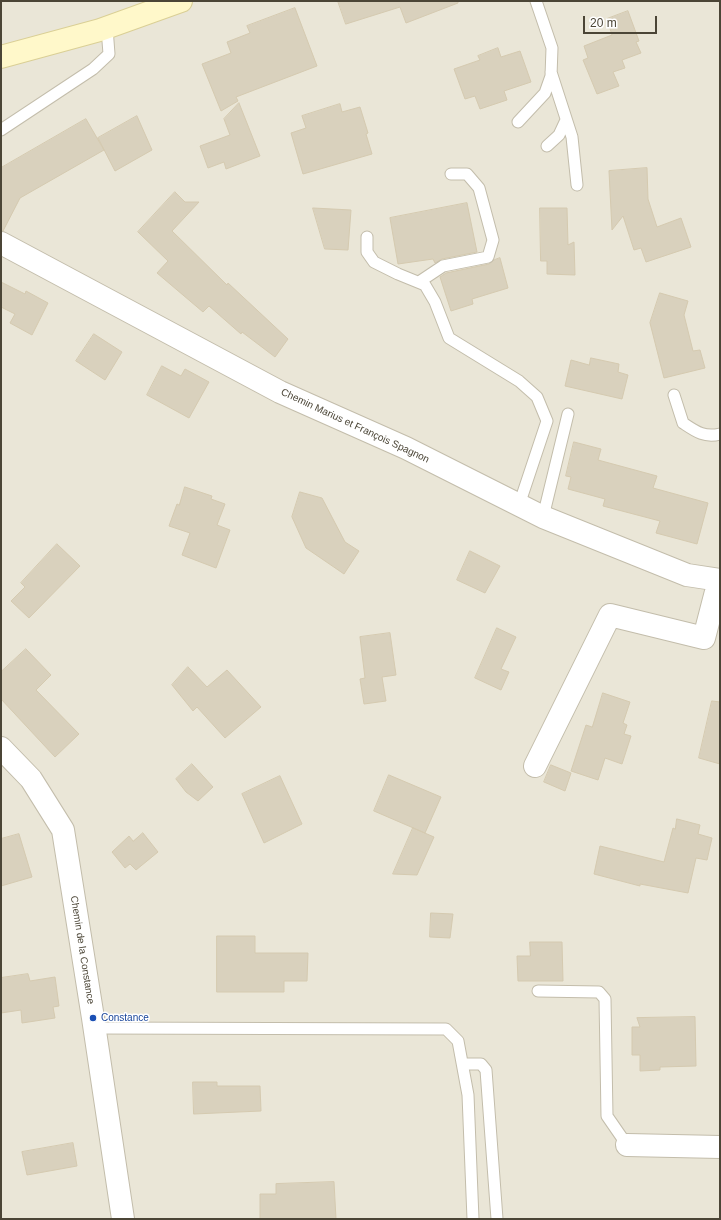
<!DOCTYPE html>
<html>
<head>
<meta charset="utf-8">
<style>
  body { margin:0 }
  #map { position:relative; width:721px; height:1220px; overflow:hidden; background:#f6f3e9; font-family:Helvetica,sans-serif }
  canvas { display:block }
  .frame { position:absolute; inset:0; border:2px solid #4b4536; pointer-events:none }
  .scale { position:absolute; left:583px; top:16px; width:74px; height:18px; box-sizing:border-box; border:2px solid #4b4536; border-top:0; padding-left:5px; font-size:12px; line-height:14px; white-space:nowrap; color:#4b4536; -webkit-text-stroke:3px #fff; paint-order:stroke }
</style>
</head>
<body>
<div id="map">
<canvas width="721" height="1220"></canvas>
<div class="frame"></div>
<div class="scale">20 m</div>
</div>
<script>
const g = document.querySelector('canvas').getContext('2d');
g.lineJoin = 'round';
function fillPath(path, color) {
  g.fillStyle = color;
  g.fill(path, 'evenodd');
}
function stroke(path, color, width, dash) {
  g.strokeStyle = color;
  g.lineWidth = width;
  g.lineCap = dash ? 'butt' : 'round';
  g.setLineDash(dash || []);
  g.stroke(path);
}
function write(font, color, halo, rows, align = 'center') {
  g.font = font + ' Helvetica,sans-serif';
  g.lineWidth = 3;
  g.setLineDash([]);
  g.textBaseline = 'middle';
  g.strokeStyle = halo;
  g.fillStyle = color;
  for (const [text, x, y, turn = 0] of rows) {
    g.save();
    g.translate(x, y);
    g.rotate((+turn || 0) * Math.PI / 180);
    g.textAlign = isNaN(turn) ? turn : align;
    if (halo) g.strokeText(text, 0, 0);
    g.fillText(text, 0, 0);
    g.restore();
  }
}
const residential = new Path2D(`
  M1,1H720V1219H1Z`);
const building = new Path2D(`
  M338,1H458V3L406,23L400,7L346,24Z
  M295,8L317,66L236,97L238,101L221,111L202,64L231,53L227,42L250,33L247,26Z
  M628,11L639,41L636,42L641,53L622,60L625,68L613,72L619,86L597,94L583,60L588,58L584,46L612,35L607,19Z
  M498,48L501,57L520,51L531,82L504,91L507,100L480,109L475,96L465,99L454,69L480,60L478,56Z
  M239,103L260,156L226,169L224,162L208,168L200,146L230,135L224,119Z
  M340,104L342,112L360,107L368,133L366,134L372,154L303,174L291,133L306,128L302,116Z
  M137,116L152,150L115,171L98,138Z
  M86,119L104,150L20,198L3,231H1V168Z
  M647,168L648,199L657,227L681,218L691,247L646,262L641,248L634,250L623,216L612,230L609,171Z
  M175,192L185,202H199L172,231L227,285L228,283L288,339L275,357L242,332L241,334L209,306L203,312L157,273L168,261L138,232Z
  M467,203L477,252L442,259L435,263L433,259L398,264L390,218Z
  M313,208L351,210L348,250L325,249Z
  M540,208H567L568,245L574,242L575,275L547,274V261H541Z
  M500,258L508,288L472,299L473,304L451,311L440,277L446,273L489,264L494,260Z
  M1,282L25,294L26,291L48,303L32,335L10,323L15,314L1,307Z
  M660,293L688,301L684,315L693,351L700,350L705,368L664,378L650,323Z
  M94,334L122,352L105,380L76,361Z
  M591,358L619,364L618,372L628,375L622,399L565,386L571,360L589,365Z
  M162,366L181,376L185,369L209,382L189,418L147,395Z
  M574,442L601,449L598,460L657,476L653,488L708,503L697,544L656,533L660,521L603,506L605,499L568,489L571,477L566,476Z
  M185,487L212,496L211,499L225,504L217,525L230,530L216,568L182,555L190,533L169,526L177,504L179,505Z
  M300,492L322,498L345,542L359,551L344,574L306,548L292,517Z
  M57,544L80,566L29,618L11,601L25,587L21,583Z
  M470,551L500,566L485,593L457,580Z
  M497,628L516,637L501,669L509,672L501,690L475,678Z
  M390,633L396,675L382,677L386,701L364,704L360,679L365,678L360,637Z
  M26,649L51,675L36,690L79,734L55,757L1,699V672Z
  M188,667L207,687L227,670L261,707L225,738L197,707L193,711L172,685Z
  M603,693L630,702L623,723L627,725L624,734L631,736L622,764L605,758L598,780L571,771L586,725L592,727Z
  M712,701L720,702V764L699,758Z
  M192,764L213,787L198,801L186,792L176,779Z
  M551,765L571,773L565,791L544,782Z
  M389,775L441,797L425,833L374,811Z
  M280,776L302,824L264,843L242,794Z
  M677,819L700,825L698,834L712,838L707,860L696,858L688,893L640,884V886L594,874L600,846L664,862L673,828L675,829Z
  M413,828L434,837L417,875L393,874Z
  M143,833L158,852L136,870L130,864L125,868L112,852L129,836L133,841Z
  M19,834L32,877L1,886V839Z
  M431,913L453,914L450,938L430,937Z
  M217,936H255V953H308L307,981H284V992H217Z
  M530,942H562L563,981H518L517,956H530Z
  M28,974L30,981L55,977L59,1006L53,1007L55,1018L22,1023L21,1010L1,1013V978Z
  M695,1017L696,1066L660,1067V1070L640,1071V1055H632V1027H640L637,1018Z
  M193,1082H217V1086H260L261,1111L194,1114Z
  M73,1143L77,1166L27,1175L22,1152Z
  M334,1182L336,1219H260V1194H276V1184Z`);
const lane = new Path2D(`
  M551,72L572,137L577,185
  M518,122L545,93L551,76L552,48L536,1
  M1,130L93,69L109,54L107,28
  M547,146L559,135L566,120
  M367,237V252L374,262L398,274L425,285L435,302L449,338L519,381L537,397L547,421L519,505
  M419,282L443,266L488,257L493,240L479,188L467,174H451
  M674,395L683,423C695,431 704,438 720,434
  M543,517L568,414
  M538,991L599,992L605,999L607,1116L627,1145
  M94,1028L446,1029L458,1041L468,1095L473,1219
  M463,1064H481L486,1070L497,1219`);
const street = new Path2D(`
  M1,243L280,392L406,448L543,517L687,575L720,580
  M1,748L31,779L63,830L93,1018L123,1219
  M535,766L610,615L704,638L719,580
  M627,1145L720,1147`);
const secondary = new Path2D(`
  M1,57L100,30L181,1`);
const markers = [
  [93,1018,4,"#1a4fb4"]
];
const streetNames = [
  ["Chemin Marius et François Spagnon",355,426,25],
  ["Chemin de la Constance",82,950,81]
];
const transitNames = [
  ["Constance",101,1018]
];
fillPath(residential, '#eae6d7');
fillPath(building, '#d9d1bd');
stroke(building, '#d5cab0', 1);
stroke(lane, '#c3bdab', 13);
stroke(street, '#c3bdab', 24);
stroke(secondary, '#dacf95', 24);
stroke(lane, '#fff', 11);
stroke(street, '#fff', 22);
stroke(secondary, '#fff8ca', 22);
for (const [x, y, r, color] of markers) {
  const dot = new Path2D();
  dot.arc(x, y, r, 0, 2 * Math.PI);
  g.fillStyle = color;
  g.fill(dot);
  stroke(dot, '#fff', 1.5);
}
write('10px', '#4b4536', '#fff', streetNames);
write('10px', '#164399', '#fff', transitNames, 'left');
</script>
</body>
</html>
